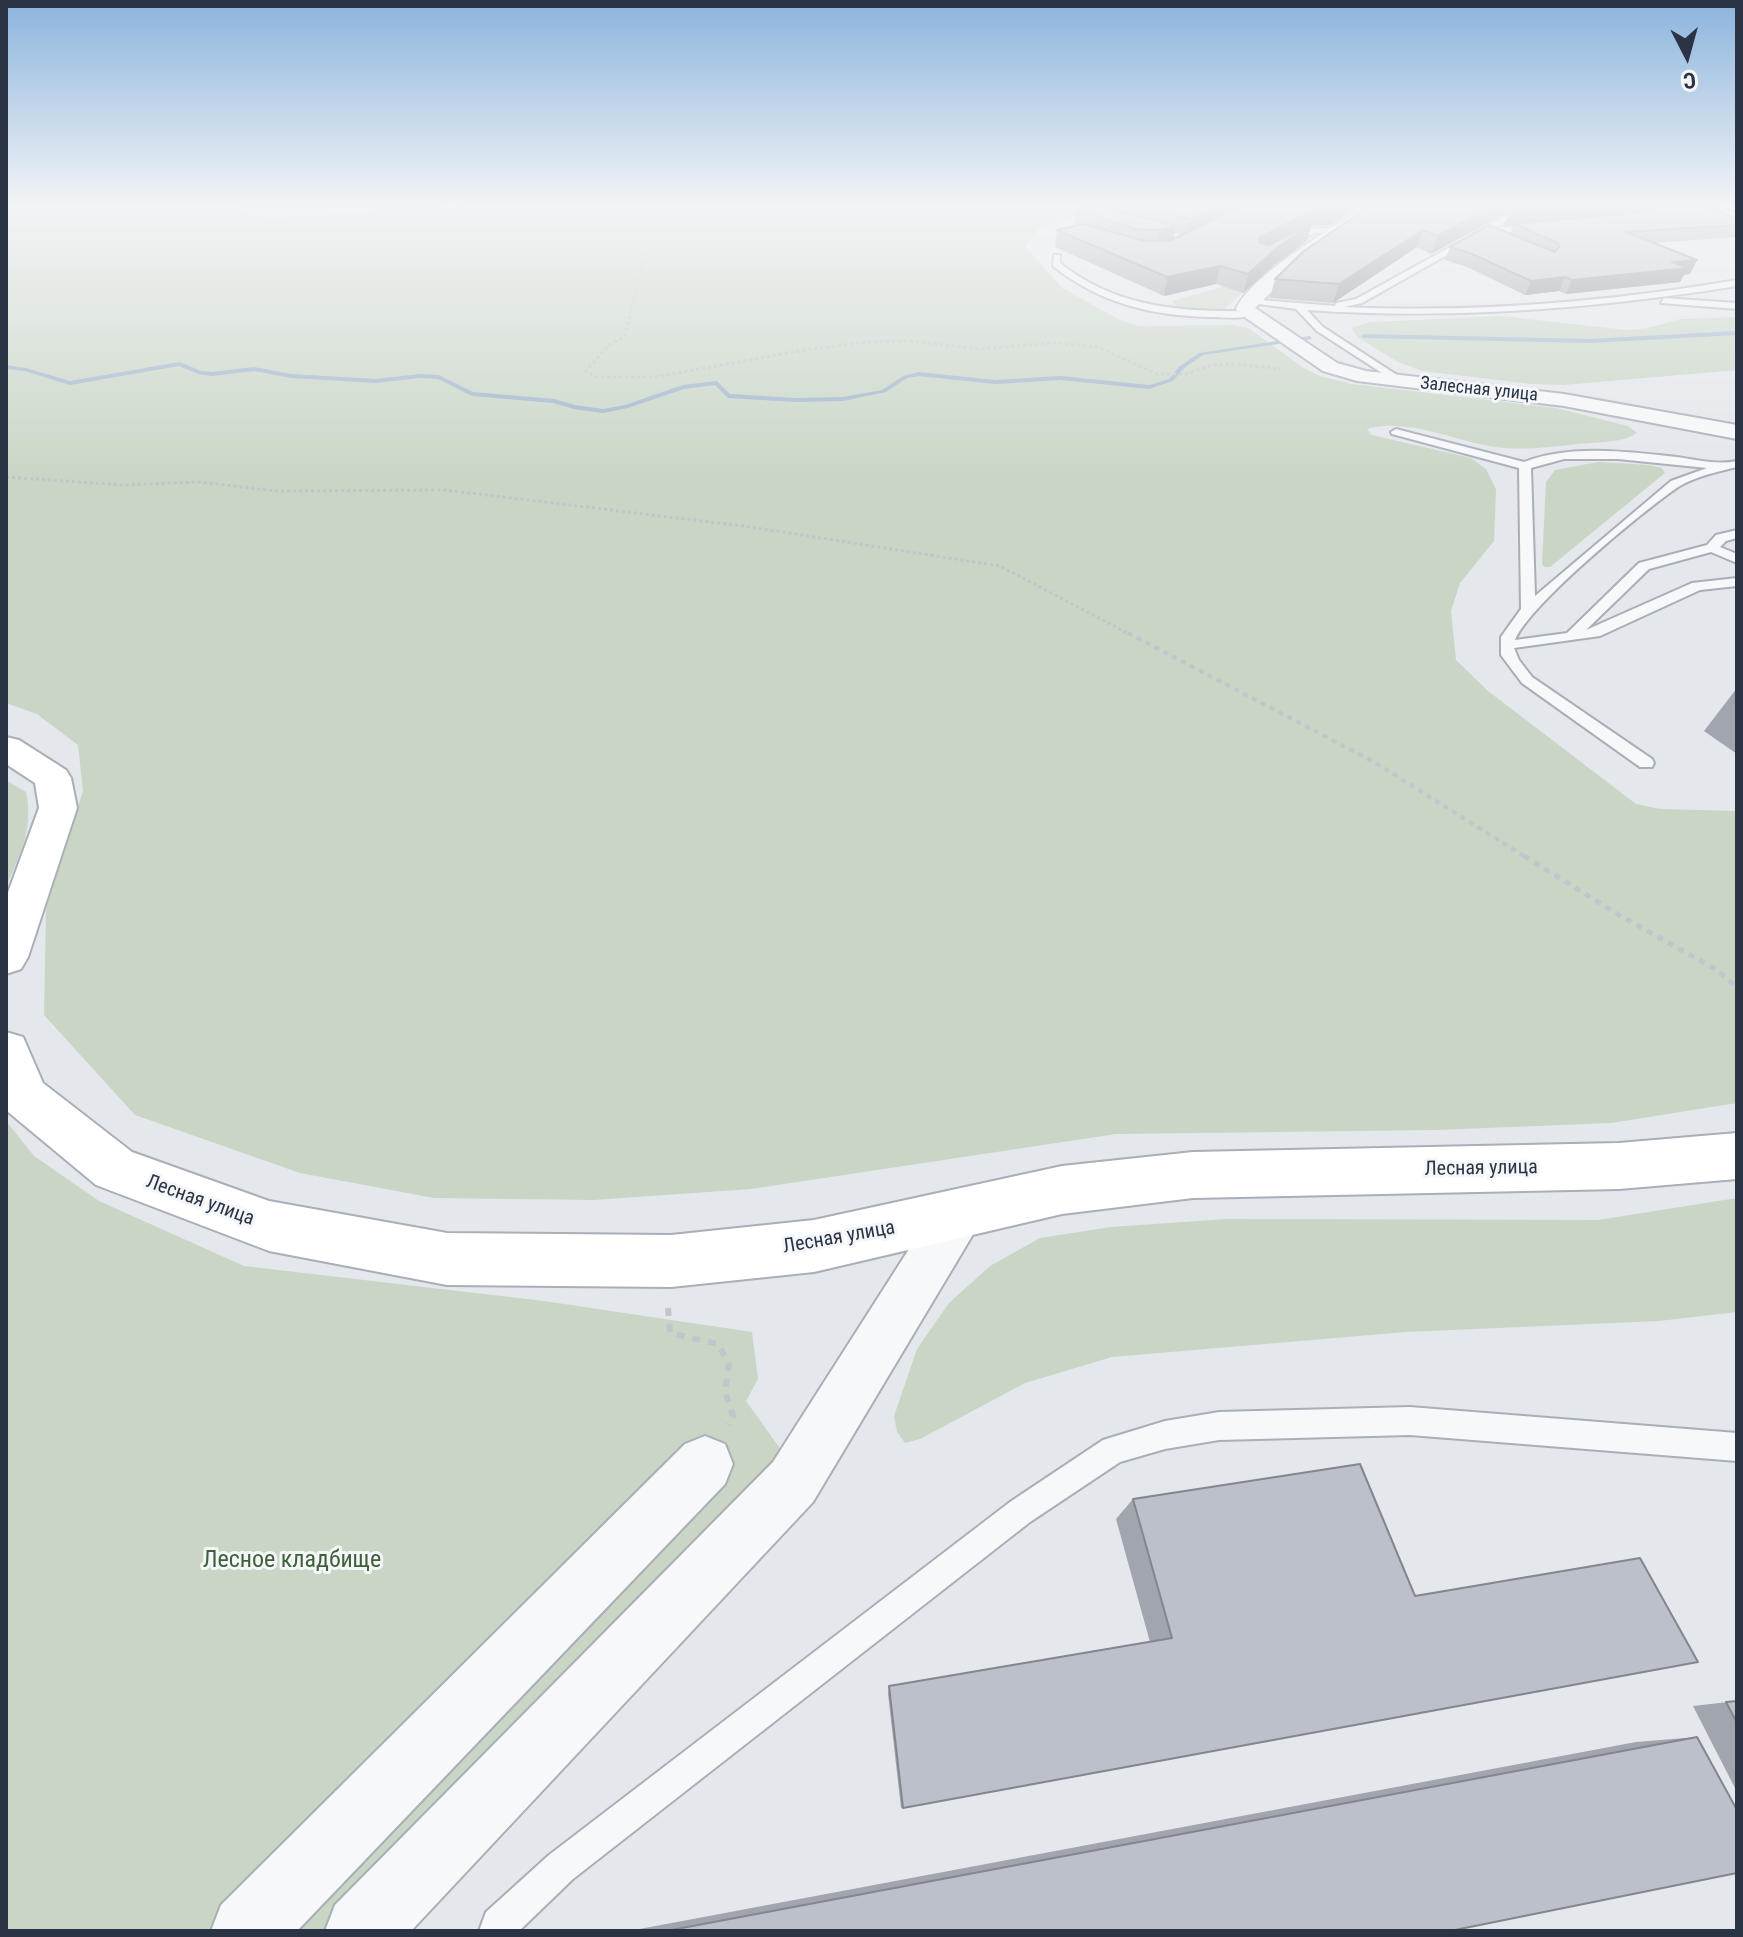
<!DOCTYPE html>
<html>
<head>
<meta charset="utf-8">
<style>
  body { margin:0 }
  #map { position:relative; width:1743px; height:1937px; overflow:hidden; background:#e4e7ec; font-family:"Roboto Condensed",sans-serif }
  canvas { display:block }
  .frame { position:absolute; inset:0; border:8px solid #2b3445; pointer-events:none }
  .north { position:absolute; left:1647px; top:16px; width:80px; height:80px; -webkit-text-stroke:6px #f4f6f9; paint-order:stroke; rotate:174deg; font-size:22px; font-weight:700; line-height:32px; text-align:center; color:#2b3445 }
  .north::after { content:''; display:block; margin:auto; width:28px; height:36px; background:#2b3445; clip-path:polygon(50% 0,100% 100%,50% 72%,0 100%) }
</style>
</head>
<body>
<div id="map">
<canvas width="1743" height="1937"></canvas>
<div class="frame"></div>
<div class="north">С</div>
</div>
<script>
const g = document.querySelector('canvas').getContext('2d');
g.lineJoin = 'round';
function fillPath(path, color) {
  g.fillStyle = color;
  g.fill(path, 'evenodd');
}
function stroke(path, color, width, dash) {
  g.strokeStyle = color;
  g.lineWidth = width;
  g.lineCap = dash ? 'butt' : 'round';
  g.setLineDash(dash || []);
  g.stroke(path);
}
function write(font, color, halo, rows, align = 'center') {
  g.font = font + ' "Roboto Condensed",sans-serif';
  g.lineWidth = 6;
  g.setLineDash([]);
  g.textBaseline = 'middle';
  g.strokeStyle = halo;
  g.fillStyle = color;
  for (const [text, x, y, turn = 0] of rows) {
    g.save();
    g.translate(x, y);
    g.rotate((+turn || 0) * Math.PI / 180);
    g.textAlign = isNaN(turn) ? turn : align;
    if (halo) g.strokeText(text, 0, 0);
    g.fillText(text, 0, 0);
    g.restore();
  }
}
const green = new Path2D(`
  M6,205H230L251,214L271,217L477,205H1213L1118,211L1062,222L1040,228L1025,246L1062,288L1118,319L1139,326L1234,325L1250,329L1302,367L1320,376L1352,384L1556,408L1628,426L1637,433C1624,442 1604,442 1589,443C1556,446 1521,452 1489,446C1450,439 1406,418 1367,429L1372,435L1471,458L1486,469L1496,489L1494,541L1460,583L1451,611L1456,660L1488,691L1636,804L1660,809L1737,811V1103L1611,1123L1437,1130L1116,1134L751,1189L594,1200L434,1198L300,1173L135,1115L44,1015L46,909L83,791L78,745L37,714L6,703Z
  M1228,285H1251L1222,311L1178,308L1172,301Z
  M1501,316L1627,330L1648,328L1681,319L1737,317V370L1564,385L1531,384L1422,371L1398,362L1357,337L1352,328L1371,322Z
  M1598,462L1650,465L1662,468L1665,473L1550,567H1545L1542,564L1546,482L1555,470Z
  M6,780L26,792C34,828 20,854 6,887Z
  M6,1121L34,1156L99,1201L244,1266L544,1301L752,1332L758,1379L746,1401L787,1458L331,1931H6Z
  M1737,1198V1312L1659,1321L1406,1332L1112,1357L1025,1383L920,1439L905,1443L897,1432L894,1416L917,1349L949,1303L990,1266L1040,1238L1111,1227L1227,1219L1598,1220Z`);
const stream = new Path2D(`
  M1737,331V335L1590,343L1364,338L1361,336L1364,334L1590,339Z
  M1310,336L1312,339L1203,355L1184,368L1173,381L1149,389L1061,380L995,384L919,376L907,378L886,392L843,401L796,402L728,398L715,385L684,389L628,408L603,413L574,409L553,403L472,396L438,379L420,378L376,383L291,378L254,371L212,376L198,374L179,366L70,385L24,371L6,369V365L26,368L70,381L180,362L201,371L212,372L254,367L291,374L376,379L420,374L439,375L473,392L554,399L575,405L603,409L625,405L683,385L717,381L730,394L796,398L843,397L882,390L903,376L919,372L995,380L1061,376L1149,385L1169,379L1180,366L1199,353Z`);
const pathFar4 = new Path2D(`
  M629,318L657,205`);
const pathFar3 = new Path2D(`
  M630,316L625,336L608,346L586,371L597,377H655L805,350L867,342L911,341L978,349L1056,343L1098,347L1157,374H1186L1212,365L1238,364L1280,369
  M6,477L123,485L200,482L276,491L445,490L744,526L1000,566L1131,635`);
const pathFar2 = new Path2D(`
  M1128,633L1376,763L1527,858`);
const pathFar1 = new Path2D(`
  M1524,856L1619,915L1717,970L1737,987`);
const path = new Path2D(`
  M668,1308L670,1333L718,1344L729,1364L725,1391L733,1416L728,1425`);
const lane = new Path2D(`
  M1526,205H1535L1362,303L1344,307C1476,313 1607,302 1737,280V286C1594,309 1452,320 1307,310L1323,327L1403,379L1404,381L1399,384L1317,331L1296,309L1244,302L1248,299L1335,306L1336,303L1356,299Z
  M1721,205L1737,206V210L1721,207Z
  M1342,227L1345,231L1315,233L1288,247L1281,245L1310,229Z
  M1054,255H1060V263C1116,308 1181,312 1250,311L1255,314C1243,320 1225,317 1211,317C1152,316 1099,303 1053,266Z
  M1664,298L1737,303V309L1661,303Z
  M1396,429L1524,462C1572,444 1627,452 1677,457C1697,460 1718,465 1737,461V467C1717,472 1696,476 1678,487C1643,511 1530,604 1515,640L1567,633L1639,563L1707,545L1716,535L1737,530V538L1726,541L1720,547L1737,554V563L1711,552L1649,569L1586,630L1692,583L1737,578V586L1700,590L1600,636L1514,648L1519,660L1532,677L1652,759L1654,763L1652,767H1640L1522,683L1501,655V637L1521,609L1519,468L1392,434L1391,432ZM1564,459H1618L1707,468L1671,481L1535,596L1531,468Z
  M1410,1407L1737,1433V1461L1410,1435L1219,1440L1165,1449L1120,1462L1030,1522L573,1879L519,1931H479L486,1912L549,1855L1010,1502L1103,1440L1165,1421L1219,1412Z`);
const street = new Path2D(`
  M1367,205H1384L1297,267L1255,308L1337,363L1366,371L1564,394L1737,425V439L1564,406L1357,381L1323,371L1239,313L1236,309C1251,275 1334,227 1367,205Z
  M958,1193L975,1199L982,1215L975,1231L813,1502L411,1931H325L335,1905L773,1462L941,1199Z
  M705,1436L725,1444L733,1464L725,1484L297,1931H211L221,1905L685,1444Z`);
const secondary = new Path2D(`
  M6,737L19,740L66,770L71,778L77,808L28,957L21,969L6,974V898L39,808L35,783L6,764Z
  M6,1032L23,1037L43,1083L132,1152L269,1201L447,1233L671,1235L814,1220L1062,1166L1193,1152L1619,1143L1737,1133V1179L1619,1189L1193,1198L1062,1214L814,1272L671,1287L447,1285L269,1251L96,1185L7,1111Z`);
const wall = new Path2D(`
  M1093,205H1361L1331,225L1311,226L1307,241L1274,265L1243,293L1216,284L1164,296L1055,247L1057,230L1074,226L1076,211ZM1175,233L1183,235L1173,239Z
  M1370,205L1737,219V237L1654,243L1690,274L1684,275L1680,282L1566,294L1559,291L1525,295L1467,267L1445,260L1450,247L1510,234L1513,226L1503,227L1510,211L1431,254L1417,247L1333,303L1270,298L1275,279Z
  M1737,688V754L1704,731Z
  M1133,1499L1415,1596L901,1808L888,1694L889,1686L1150,1642L1116,1519Z
  M1737,1701V1792L1693,1706Z
  M1697,1737L1450,1931H629L1636,1742Z`);
const shadedWall = new Path2D(`
  M1218,205H1246L1188,236L1191,219Z
  M1340,205H1361L1331,225L1311,226L1307,241L1274,265L1243,293L1259,238L1313,210Z
  M1496,205H1670L1629,216L1514,224L1513,226L1503,227L1510,211L1431,254L1438,236Z
  M1176,226L1173,243L1156,247L1160,230Z
  M1423,230L1417,247L1333,303L1339,284Z
  M1697,260L1690,274L1684,275L1680,282L1566,294L1572,280L1672,262Z
  M1220,266L1216,284L1164,296L1167,277Z
  M1565,277L1559,291L1525,295L1531,281Z`);
const building = new Path2D(`
  M1093,205H1106L1107,208L1176,226L1160,230L1136,229L1076,211Z
  M1133,205H1218L1191,219Z
  M1243,205H1340L1336,208L1313,210L1259,238L1260,243L1269,245L1311,224L1278,247L1248,274L1220,266L1167,277L1057,230L1083,224L1145,241H1169Z
  M1371,205H1496L1438,236L1423,230L1339,284L1275,279L1304,251Z
  M1518,205H1567L1510,210Z
  M1669,205H1704L1737,219V225L1626,232L1697,260L1672,262L1688,268L1572,280L1565,277L1531,281L1472,254L1450,247L1489,225L1555,252L1559,247L1558,243L1514,224L1635,213Z
  M1360,1464L1415,1596L1640,1558L1698,1662L903,1808L889,1686L1172,1638L1133,1499Z
  M1737,1701V1723L1726,1702Z
  M1697,1737L1737,1810V1873L1450,1931H666Z`);
const farStreetnames = [
  ["Залесная улица",1479,390,6]
];
const streetNames = [
  ["Лесная улица",1481,1169,-1],
  ["Лесная улица",200,1201,20],
  ["Лесная улица",839,1238,-10]
];
const nearParknames = [
  ["Лесное кладбище",292,1561]
];
fillPath(green, '#c9d6c5');
fillPath(stream, '#9fb4cc');
stroke(lane, '#a9aeb7', 4);
stroke(street, '#a9aeb7', 4);
stroke(secondary, '#a9aeb7', 4);
stroke(pathFar4, '#c2c5cb', 2, [2, 2]);
stroke(pathFar3, '#c2c5cb', 3, [3, 3]);
stroke(pathFar2, '#c2c5cb', 4, [5, 5]);
stroke(pathFar1, '#c2c5cb', 5, [6, 6]);
stroke(path, '#c2c5cb', 6, [8, 8]);
fillPath(lane, '#f7f8fa');
fillPath(street, '#f7f8fa');
fillPath(secondary, '#fff');
fillPath(wall, '#a1a5ae');
fillPath(shadedWall, '#83868d');
fillPath(building, '#bbc0ca');
stroke(building, '#83868d', 2);
const sky = g.createLinearGradient(0, 0, 0, 477);
sky.addColorStop(0, '#8bb4dd');
sky.addColorStop(0.43, '#f3f4f6');
sky.addColorStop(1, '#f3f4f600');
g.fillStyle = sky;
g.fillRect(0, 0, 1743, 477);
write('18px', '#2b3445', '#f4f6f9', farStreetnames);
write('20px', '#2b3445', '#f4f6f9', streetNames);
write('24px', '#3f6138', '#f4f6f9', nearParknames);
</script>
</body>
</html>
